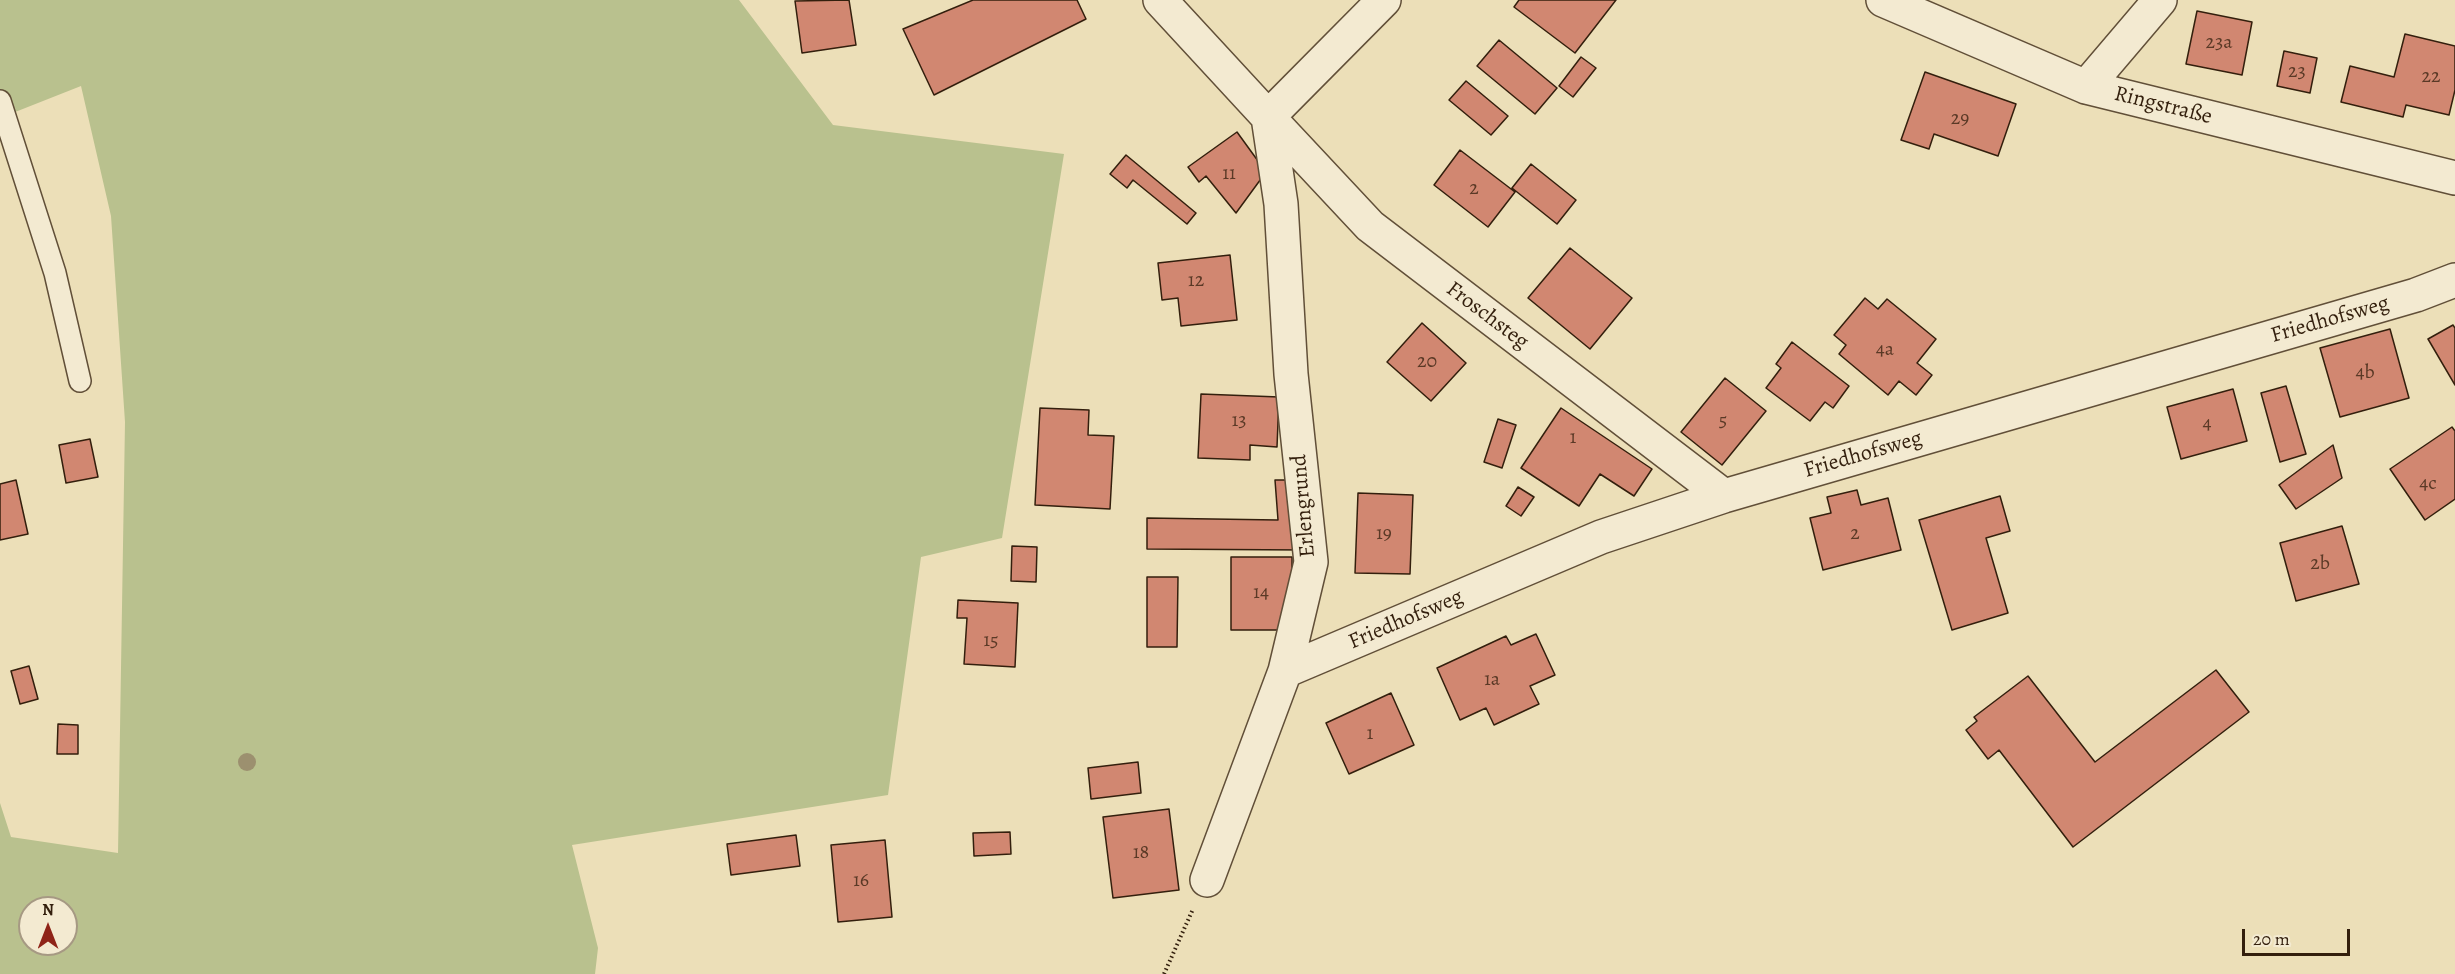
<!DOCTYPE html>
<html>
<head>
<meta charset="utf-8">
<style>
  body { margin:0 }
  #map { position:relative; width:2455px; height:974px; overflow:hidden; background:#ecdfb8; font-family:Alegreya,serif }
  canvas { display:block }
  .north { position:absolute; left:18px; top:896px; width:60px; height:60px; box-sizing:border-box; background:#f3ead1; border:2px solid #a69983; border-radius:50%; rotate:0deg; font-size:16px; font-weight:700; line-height:24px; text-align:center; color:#331f0d }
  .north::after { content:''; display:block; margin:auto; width:21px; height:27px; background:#8f2418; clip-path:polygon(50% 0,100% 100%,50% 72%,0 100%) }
  .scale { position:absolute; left:2242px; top:929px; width:108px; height:27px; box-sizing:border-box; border:3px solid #331f0d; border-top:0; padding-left:8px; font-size:18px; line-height:21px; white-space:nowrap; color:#331f0d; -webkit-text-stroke:4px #f3ead1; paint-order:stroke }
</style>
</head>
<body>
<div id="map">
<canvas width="2455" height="974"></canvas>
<div class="north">N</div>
<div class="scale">20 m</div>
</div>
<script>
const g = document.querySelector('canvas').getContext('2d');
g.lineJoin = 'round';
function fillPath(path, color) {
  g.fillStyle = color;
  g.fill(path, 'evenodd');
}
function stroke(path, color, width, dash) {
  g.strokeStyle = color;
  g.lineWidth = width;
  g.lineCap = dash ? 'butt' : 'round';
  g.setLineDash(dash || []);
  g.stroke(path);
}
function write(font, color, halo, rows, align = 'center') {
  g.font = font + ' Alegreya,serif';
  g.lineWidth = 4.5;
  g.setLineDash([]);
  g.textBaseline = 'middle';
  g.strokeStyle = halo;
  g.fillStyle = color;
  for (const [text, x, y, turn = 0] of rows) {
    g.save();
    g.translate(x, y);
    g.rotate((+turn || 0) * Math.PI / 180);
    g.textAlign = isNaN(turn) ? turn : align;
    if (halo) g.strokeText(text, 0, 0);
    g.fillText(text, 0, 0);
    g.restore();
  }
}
const green = new Path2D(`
  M0,0H739L833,125L1064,154L1002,538L921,557L888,795L572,845L598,948L595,974H0V803L11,837L118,853L125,422L111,216L81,86L0,118ZM30,908H66V944H30Z`);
const building = new Path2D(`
  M849,0L856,45L802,53L795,1Z
  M973,0H1077L1086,19L934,95L903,29Z
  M1519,0H1616L1575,53L1514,7Z
  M2197,11L2252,22L2242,75L2186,64Z
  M2405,34L2455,46V90L2449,115L2406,105L2403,117L2341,102L2350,66L2394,77Z
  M1499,40L1557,88L1535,114L1477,66Z
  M2284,51L2317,58L2310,93L2277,86Z
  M1581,57L1596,68L1573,97L1559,86Z
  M1925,72L2016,104L1998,156L1934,134L1929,149L1901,140Z
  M1466,81L1508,116L1491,135L1449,100Z
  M1237,132L1266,172L1236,213L1206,176L1199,182L1188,167Z
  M1460,150L1515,192L1488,227L1434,185Z
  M1126,155L1196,213L1187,224L1133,180L1127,188L1110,174Z
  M1531,164L1576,200L1557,224L1512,188Z
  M1570,248L1632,298L1590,349L1528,298Z
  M1230,255L1237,320L1181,326L1178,298L1162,300L1158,263Z
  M1865,298L1878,309L1887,299L1936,339L1917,363L1932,375L1916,395L1899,381L1888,395L1839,354L1846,345L1834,335Z
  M1422,323L1466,363L1431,401L1387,362Z
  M2453,325L2455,328V385L2428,339Z
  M2390,329L2409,398L2340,417L2320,348Z
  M1792,342L1849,386L1833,408L1825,402L1810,421L1766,388L1781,368L1776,364Z
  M1725,378L1766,411L1722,465L1681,432Z
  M2286,386L2306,454L2280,462L2261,393Z
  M2233,389L2247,441L2181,459L2167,407Z
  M1201,394L1279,397L1277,447L1250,445V460L1198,458Z
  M1040,408L1089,410L1088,435L1114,436L1110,509L1035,505Z
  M1561,408L1652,469L1634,496L1600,474L1579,506L1521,468Z
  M1498,419L1516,425L1502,468L1484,462Z
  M2452,427L2455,431V499L2425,520L2390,469Z
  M90,439L98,477L66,483L59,445Z
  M2333,445L2342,478L2296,509L2279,485Z
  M16,480L28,534L0,540V484Z
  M1275,480H1298L1305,550L1147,549V518L1278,520Z
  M1518,487L1534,497L1521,516L1506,506Z
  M1857,490L1861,505L1888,498L1901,550L1823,570L1810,518L1831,513L1827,497Z
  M1358,493L1413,495L1410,574L1355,573Z
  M2000,496L2010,531L1986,538L2008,613L1952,630L1919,520Z
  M2342,526L2359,584L2296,601L2280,543Z
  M1012,546L1037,547L1036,582L1011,581Z
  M1231,557H1292V630H1231Z
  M1147,577H1178L1177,647H1147Z
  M958,600L1018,603L1015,667L964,664L967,618H957Z
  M1536,634L1555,675L1530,686L1539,704L1494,725L1486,708L1460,720L1437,668L1506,636L1511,645Z
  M29,666L38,699L20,704L11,671Z
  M2216,670L2249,712L2073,847L1999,750L1988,759L1966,730L1977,721L1974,717L2028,676L2095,762Z
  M1391,693L1414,745L1349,774L1326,723Z
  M58,724L78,725V754H57Z
  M1138,762L1141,793L1091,799L1088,768Z
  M1169,809L1179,890L1113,898L1103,817Z
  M1010,832L1011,854L974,856L973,833Z
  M796,835L800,866L731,875L727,844Z
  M885,840L892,917L838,922L831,845Z`);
const path = new Path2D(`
  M1164,974L1193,909`);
const lane = new Path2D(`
  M0,101L55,273L80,381`);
const street = new Path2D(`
  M1160,0L1268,117L1281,204L1291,374L1311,562L1285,671L1207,880
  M1384,0L1268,117L1370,226L1724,496
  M1883,0L2086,87L2455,178
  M2086,87L2160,0
  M1285,671L1601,537L1724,496L2416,295L2455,280`);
const trees = [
  [247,762]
];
const numberNames = [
  ["23a",2219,43],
  ["23",2297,72],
  ["22",2431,77],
  ["29",1960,119],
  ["11",1229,174],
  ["2",1474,189],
  ["12",1196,281],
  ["4a",1885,350],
  ["20",1427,362],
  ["4b",2365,373],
  ["13",1239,421],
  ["5",1723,421],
  ["4",2207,424],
  ["1",1573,438],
  ["4c",2428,484],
  ["19",1384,534],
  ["2",1855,534],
  ["2b",2320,564],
  ["14",1261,593],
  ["15",991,641],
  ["1a",1492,680],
  ["1",1370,734],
  ["18",1141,853],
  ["16",861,881]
];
const streetNames = [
  ["Ringstraße",2163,106,14],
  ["Froschsteg",1487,316,37],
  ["Friedhofsweg",2330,320,-16],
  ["Friedhofsweg",1863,455,-16],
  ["Erlengrund",1304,506,-95],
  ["Friedhofsweg",1406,620,-23]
];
fillPath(green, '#b9c18e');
fillPath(building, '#d18771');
stroke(building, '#331f0d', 1.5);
stroke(lane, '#614f38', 24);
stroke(street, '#614f38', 36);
stroke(path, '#331f0d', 4, [1.5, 3]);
stroke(lane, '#f3ead1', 21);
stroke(street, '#f3ead1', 33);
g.fillStyle = '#9c906f';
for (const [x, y] of trees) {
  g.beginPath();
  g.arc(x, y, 9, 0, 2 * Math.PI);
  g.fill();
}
write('20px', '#5a3926', null, numberNames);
write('22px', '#331f0d', '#f3ead1', streetNames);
</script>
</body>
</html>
